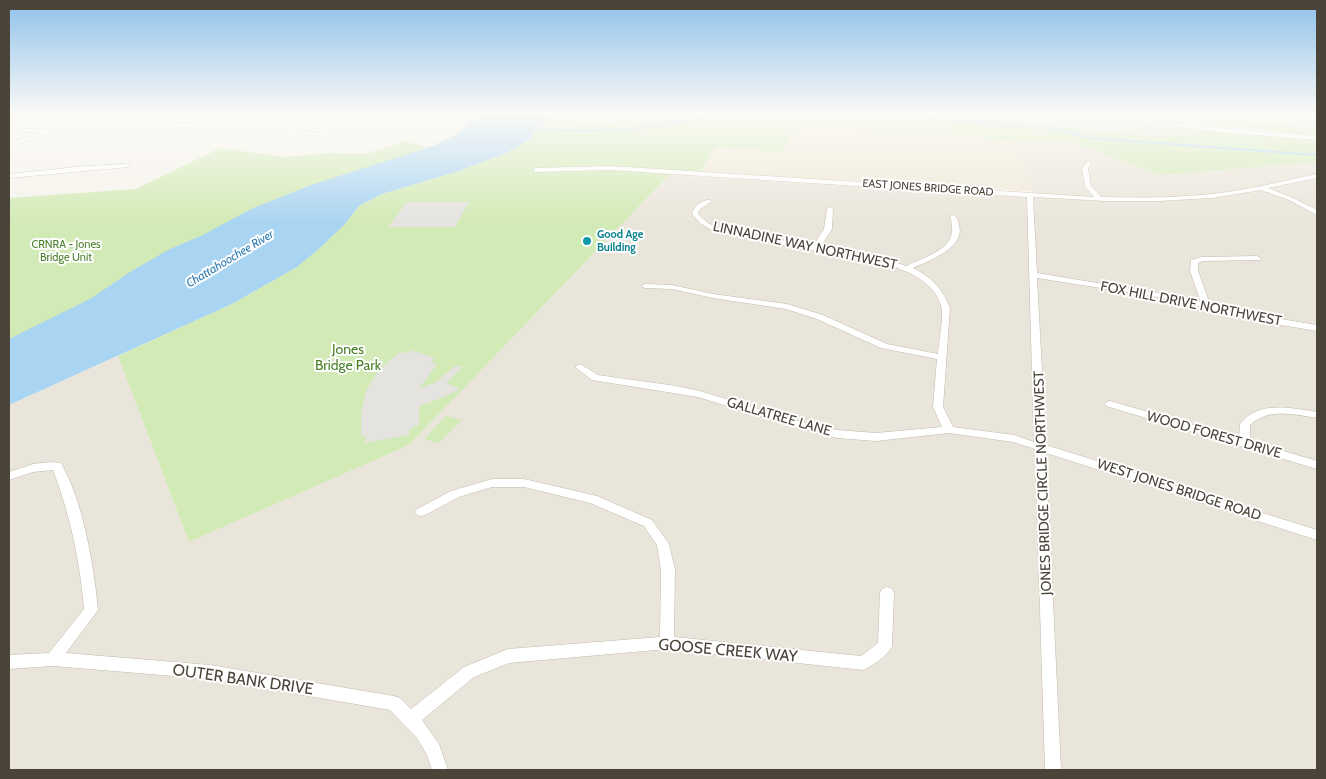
<!DOCTYPE html>
<html>
<head>
<meta charset="utf-8">
<style>
  body { margin:0 }
  #map { position:relative; width:1326px; height:779px; overflow:hidden; background:#f6f3ec; font-family:Cabin,sans-serif }
  canvas { display:block }
  .frame { position:absolute; inset:0; border:10px solid #4b4439; pointer-events:none }
</style>
</head>
<body>
<div id="map">
<canvas width="1326" height="779"></canvas>
<div class="frame"></div>
</div>
<script>
const g = document.querySelector('canvas').getContext('2d');
g.lineJoin = 'round';
function fillPath(path, color) {
  g.fillStyle = color;
  g.fill(path, 'evenodd');
}
function stroke(path, color, width, dash) {
  g.strokeStyle = color;
  g.lineWidth = width;
  g.lineCap = dash ? 'butt' : 'round';
  g.setLineDash(dash || []);
  g.stroke(path);
}
function write(font, color, halo, rows, align = 'center') {
  g.font = font + ' Cabin,sans-serif';
  g.lineWidth = 4;
  g.setLineDash([]);
  g.textBaseline = 'middle';
  g.strokeStyle = halo;
  g.fillStyle = color;
  for (const [text, x, y, turn = 0] of rows) {
    g.save();
    g.translate(x, y);
    g.rotate((+turn || 0) * Math.PI / 180);
    g.textAlign = isNaN(turn) ? turn : align;
    if (halo) g.strokeText(text, 0, 0);
    g.fillText(text, 0, 0);
    g.restore();
  }
}
const residential = new Path2D(`
  M586,115H636L604,123L577,125Z
  M953,115H1128L1176,120L1189,135L1146,136Z
  M1167,115H1317V128L1304,127Z
  M1013,141H1068L1161,175L1317,162V770H9V405L118,356L189,542L409,445L669,175L1036,198Z`);
const education = new Path2D(`
  M799,124L1013,141L1034,191L701,173L716,147L779,152Z`);
const green = new Path2D(`
  M556,115H586L578,125L604,123L636,115H651L671,119L699,115H953L1146,136L1188,135L1182,127L1236,134L1317,139V162L1161,175L1068,141H1013L799,124L780,152L716,147L698,176L669,175L409,445L189,542L118,356L232,304L297,267L321,247L344,225L359,206L382,194L459,171L506,153L529,140L537,129Z
  M1128,115H1167L1317,128V136Z
  M405,141L427,147L378,167L99,298L9,343V198L136,189L220,148L285,157L328,153L366,154Z
  M446,416L461,420L439,443L424,439Z`);
const parking = new Path2D(`
  M407,202H469L455,227H388Z
  M412,350L435,358L431,362L437,364L419,389L436,382L455,366L463,367L447,383L460,389L444,397L419,406V425L409,429V435L365,443L366,436L361,437V414L366,391L377,373L389,361L400,352L408,353Z`);
const water = new Path2D(`
  M481,115H556L537,129L529,140L506,153L459,171L382,194L359,206L344,225L321,247L297,267L232,304L9,405V339L90,299L130,272L170,249L201,236L251,209L311,185L433,146L457,134L467,122Z`);
const stream = new Path2D(`
  M912,115L933,119L1061,129L1090,138L1317,155
  M534,129C596,135 657,128 717,115`);
const minor = new Path2D(`
  M125,115H134L66,127L9,147V143L41,133L10,131L9,128L42,129L45,131L65,124Z
  M134,115H139L143,120L167,124L251,119L296,129L338,136L335,138L296,133L251,123L167,128L139,122Z
  M619,115H624L613,124H609V122Z
  M1039,115H1059C1054,118 1044,118 1039,115Z
  M1089,115H1101L1219,128L1317,136V140L1219,132Z
  M1260,115H1274L1317,118V121Z
  M1088,161L1091,163L1088,168L1091,186L1101,197C1143,198 1185,198 1227,192C1257,188 1287,180 1317,174V178L1268,188L1293,198L1317,210V215L1289,200L1261,190L1212,198L1159,201H1106L1033,197L1037,273L1170,295L1201,302L1190,271L1191,260L1202,257L1257,256L1261,258L1260,260L1203,261L1198,263V271L1210,304L1263,316L1317,325V331L1263,322L1170,299L1037,278L1046,445L1317,530V540L1046,453L1061,770H1045L1035,449L1013,442L949,433L876,441L837,438L798,428L698,397L592,380L575,367L580,364L598,375L676,386L700,391L804,423L837,430L876,433L942,427L933,407L937,359L881,348L817,319L786,309L713,298L672,289L645,288L641,286L645,284L672,285L713,294L787,304L823,315L887,344L938,354C939,342 944,316 941,306C935,282 908,271 887,264L717,233L701,224L692,214C694,206 702,199 711,200V202L700,209L698,214C705,222 712,226 722,229L813,246L824,229L827,209L830,207L833,209L832,229L820,247L889,260L906,266C929,255 961,248 950,217L953,215C957,217 958,220 959,225C966,248 928,261 913,268C931,277 943,289 950,308L943,407L953,427L1014,435L1034,442L1027,197L610,170L536,172L533,170L536,168L610,166L1094,197L1085,186L1082,168Z
  M127,164L130,166L129,167L9,178V174L86,166Z
  M1110,401L1239,438L1240,424C1258,400 1291,408 1317,412V418C1294,415 1269,407 1250,425V441L1317,461V469L1106,406L1105,404L1106,402Z
  M51,462L61,463C83,501 94,566 98,610L66,653L210,665L394,696L400,698L411,709L464,667L508,649L660,637L661,570L657,545L644,526L590,503L524,487H492L459,497L425,515L421,516L417,515L415,512L417,509L451,491L492,479H524L597,496L652,520L669,544L675,570L674,637L861,656L878,643L880,593L882,589L887,587L892,589L894,593L892,646C888,655 873,666 863,670L667,649L509,663L474,677L422,720L439,744L448,770H432L427,755L417,738L390,710L210,679L53,666L9,669V655L49,653L84,609C80,561 70,514 53,470L33,472L9,480V472L33,464Z`);
const markers = [
  [587,241,5,"#0f9aa8"]
];
const farStreetnames = [
  ["EAST JONES BRIDGE ROAD",928,188,4]
];
const farCulturenames = [
  ["Good Age",597,235],
  ["Building",597,248]
];
const farParknames = [
  ["CRNRA - Jones",66,245],
  ["Bridge Unit",66,258]
];
const farWaternames = [
  ["Chattahoochee River",230,259,-31]
];
const streetNames = [
  ["LINNADINE WAY NORTHWEST",805,246,12],
  ["FOX HILL DRIVE NORTHWEST",1191,304,11],
  ["GALLATREE LANE",779,417,16],
  ["WOOD FOREST DRIVE",1214,435,16],
  ["JONES BRIDGE CIRCLE NORTHWEST",1043,483,-92],
  ["WEST JONES BRIDGE ROAD",1179,490,18]
];
const parkNames = [
  ["Jones",348,350],
  ["Bridge Park",348,366]
];
const nearStreetnames = [
  ["GOOSE CREEK WAY",728,651,5],
  ["OUTER BANK DRIVE",243,680,8]
];
fillPath(residential, '#eae5da');
fillPath(education, '#efe8d6');
fillPath(green, '#d2eab5');
fillPath(parking, '#e5e3e0');
fillPath(water, '#a9d4f2');
stroke(stream, '#a9d4f2', 2);
stroke(minor, '#c2bbae', 1);
fillPath(minor, '#fff');
const sky = g.createLinearGradient(0, 0, 0, 224);
sky.addColorStop(0, '#8fc1ec');
sky.addColorStop(0.51, '#fbfaf6');
sky.addColorStop(1, '#fbfaf600');
g.fillStyle = sky;
g.fillRect(0, 0, 1326, 224);
for (const [x, y, r, color] of markers) {
  const dot = new Path2D();
  dot.arc(x, y, r, 0, 2 * Math.PI);
  g.fillStyle = color;
  g.fill(dot);
  stroke(dot, '#fff', 2);
}
write('11px', '#4b4439', '#fff', farStreetnames);
write('bold 11px', '#0d838f', '#fff', farCulturenames, 'left');
write('11px', '#4a7f2a', '#fff', farParknames);
write('italic 12px', '#2e7ab2', '#fff', farWaternames);
write('14px', '#4b4439', '#fff', streetNames);
write('14px', '#4a7f2a', '#fff', parkNames);
write('16px', '#4b4439', '#fff', nearStreetnames);
</script>
</body>
</html>
